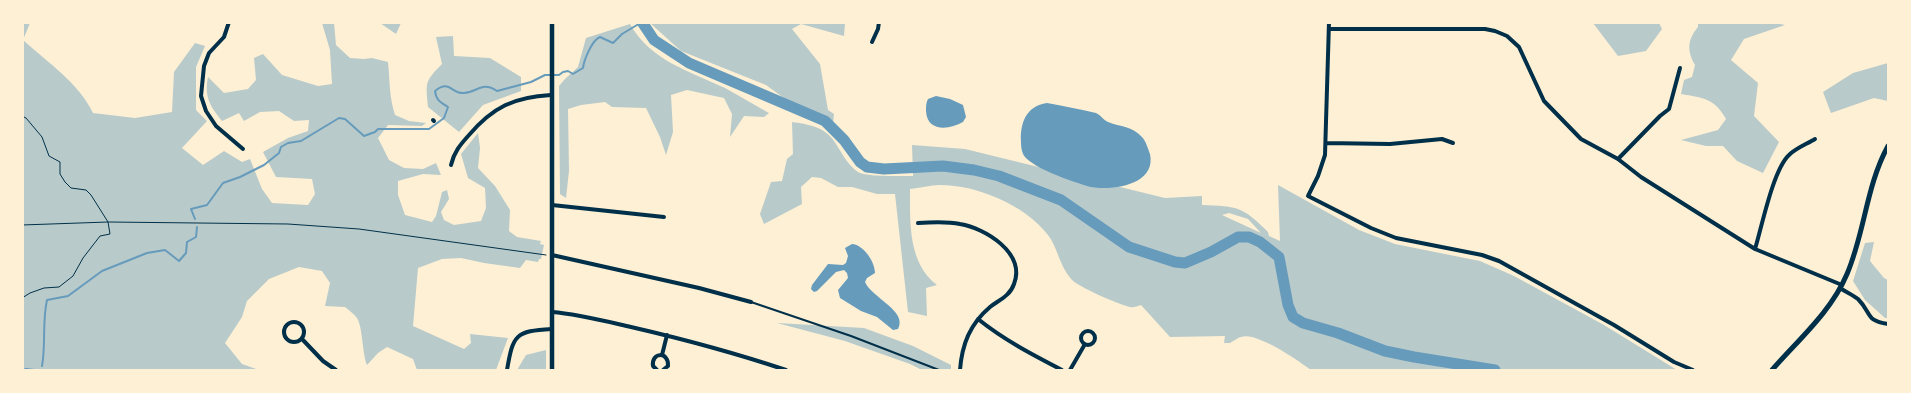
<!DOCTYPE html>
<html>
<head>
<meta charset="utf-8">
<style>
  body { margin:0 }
  #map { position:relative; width:1911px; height:393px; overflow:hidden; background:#fdf0d5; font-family:"PT Sans Narrow",sans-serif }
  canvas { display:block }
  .frame { position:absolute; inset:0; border:24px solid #fdf0d5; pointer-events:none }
</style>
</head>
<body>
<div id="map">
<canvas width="1911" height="393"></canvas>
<div class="frame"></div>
</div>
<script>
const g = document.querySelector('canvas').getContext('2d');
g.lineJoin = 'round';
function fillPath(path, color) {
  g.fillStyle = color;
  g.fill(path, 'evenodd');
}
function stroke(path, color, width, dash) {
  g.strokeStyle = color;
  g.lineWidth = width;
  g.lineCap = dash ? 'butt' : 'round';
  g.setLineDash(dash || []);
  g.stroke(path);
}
const green = new Path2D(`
  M1770,22L1785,25L1744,39L1731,60L1758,83L1754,116L1779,142L1763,173L1737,161L1723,146H1706L1681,140L1718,130L1726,119C1714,98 1704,98 1681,94L1684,80L1692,77L1695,65C1687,51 1687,40 1698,27V23Z
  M22,23H30L23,40C47,62 79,83 93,113L135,118L172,112L174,72L195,43L205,46L196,67V110L207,121L182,148L203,165L224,151L242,162L250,159L262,189L272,203L308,205L315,194L312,179L276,177L263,152L288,138L308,131L309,120L294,121L279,111L260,112L244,121L239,113L222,121C210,106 204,97 208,77L224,93L248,89L256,80L254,58L263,54L282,75L318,86L332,84L330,50L322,23H334L336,45L350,58L364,59L372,58L388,62C390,82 389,96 395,115L409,121L426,123L422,126L388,125L378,138L389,160L404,168L423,169L436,163L441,175L423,174L398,181V195L405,215L432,222L436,216L442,192L447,190L449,199L441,212L444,220L454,225L481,221L486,208L485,188L468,178L461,154L478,133L480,148L478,168L495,186L510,210L509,231L517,237L541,241L540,244L544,245L541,259H539L538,262L526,260L520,268L484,263L461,258L442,259L418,268L413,326L464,349L471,343L470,334L508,338L496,370H417L413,359L387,347L378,353L367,365C362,352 363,328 357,318C354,314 349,310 345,307L325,306L330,283L322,271L299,267L269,279L247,301L242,317L225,343L242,364L259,370H23Z
  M380,23H401L396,34Z
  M650,23H845L844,36L801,24L792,29L820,64L828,110L834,114L832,133L766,85L681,51Z
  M1593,23H1659L1662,29L1646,51L1618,56Z
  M630,24C651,61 689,71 725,88C740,96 754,105 769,113L764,117L744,116L730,137L732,114L724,98L687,90L671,95L673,132L666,155L660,137L646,108L612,107L605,102L581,105L568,109L569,171L566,198L560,194L559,86L565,79L578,67L586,38Z
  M453,36L454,56L490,58L521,77V91L483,105L459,132L428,107C426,83 424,82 442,64L436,37Z
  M1888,63V101L1874,98L1831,113L1823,92L1853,73Z
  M792,122C807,124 825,127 834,141C841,151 847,165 858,172C867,177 901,176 913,176L912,145L965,149L1165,198L1202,196V205C1238,206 1243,207 1268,232L1269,236L1280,241L1278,185L1359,230L1395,244L1480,261L1514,276L1604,325L1677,370H1311C1299,361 1256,331 1241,337C1237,338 1234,341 1230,343H1224L1225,336L1170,337L1141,305C1137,306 1134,308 1130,307C1118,304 1078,287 1071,279C1059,265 1058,248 1048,235C1025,205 977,185 940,185C930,185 920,188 910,189C910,223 908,263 937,285L926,288L927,316L908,312L895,194H877L852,187H838L821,178L812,177L801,187L802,204L764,224L760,214L771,182L782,181L787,159L793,154ZM1229,213L1248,219L1261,233L1222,215Z
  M1874,242L1870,261L1884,278L1888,280V318H1885L1865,300L1853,281L1865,243Z
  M777,323L864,328L913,346L951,365V370H922L910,364L845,341Z
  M546,350V370H517L526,355Z`);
const water = new Path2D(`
  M936,96L950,99L963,105L966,117L963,122C949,130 927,132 926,111C926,106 926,103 928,99Z
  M1047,103C1063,106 1080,109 1096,113C1101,115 1103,120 1108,122C1121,127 1132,126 1142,137C1146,141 1148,149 1150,154C1157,186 1108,192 1087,186C1071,181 1039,170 1027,159C1022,155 1021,148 1021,142C1020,123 1026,106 1047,103Z
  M852,244C864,245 875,262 875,273L867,278L865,282C872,298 908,311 898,329L893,330L877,317L861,311L840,298L838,290L848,278L847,273L844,270L836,272L817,291L814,292L811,289L812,285L828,264L843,265L846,263L848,256L845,248Z`);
const stream = new Path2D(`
  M195,219L191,209L207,205L223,183L240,177L264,165L279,153L281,147L288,143L301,141L339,118L345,119L364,136L375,132L378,129H429L444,118L448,107C440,102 436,100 435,91C450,79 451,94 464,93C478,92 482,81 497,91L531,82L545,75H559L563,72L568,71L573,74L583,68C584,60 592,40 600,37L613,43L622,34L642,22
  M42,366C46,344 42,322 47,300L68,296L102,271L147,253L165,250L179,261L186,253L187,242L196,237L197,227
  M24,370L26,369L34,370`);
const river = new Path2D(`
  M642,22L654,40L689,63L825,121L844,140L860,162L867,167L884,169L943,166L974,170L999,176L1061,200L1129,247L1175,262L1185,263L1211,252L1238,237H1249L1260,242L1279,257L1288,305L1293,317L1303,323L1338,333L1385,351L1414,357L1495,370`);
const path = new Path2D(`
  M22,116L26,118L42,137L49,156L60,162V174L65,182L71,188L86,190L91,195L108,222L110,234L100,236L83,258L73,276L59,287L44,288L30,293L22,298
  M22,225L108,222L288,224L359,229L546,255`);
const service = new Path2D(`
  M751,302L851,336L939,370`);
const minor = new Path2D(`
  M229,22L224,37L209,53L204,66L201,96L206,111L216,126L243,149
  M1329,22L1325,155L1318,176L1308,196L1371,228L1396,238L1482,255L1499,261L1614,325L1674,362L1693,370
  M1329,29H1485L1495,31L1507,36L1519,47L1544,101L1581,139L1618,159L1641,177L1755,249L1842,285
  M872,42L878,29L879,22
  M433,120L434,121
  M1326,143L1390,144L1442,139L1453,143
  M1618,159L1660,116L1669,109L1680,68
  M451,165C454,152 460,145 469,135C493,107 514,97 551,95
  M552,205L664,217
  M918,223C932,222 946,221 960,224C985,228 1026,253 1014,284C1010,296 999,300 990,307C970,324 962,344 960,370
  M1755,249C1762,226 1773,170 1789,155C1796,148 1807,144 1815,139
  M552,255L699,288L751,302
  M1840,288C1846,292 1853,295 1858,299C1872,313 1865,321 1888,324
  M552,312C578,314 605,321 631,327C683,339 735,353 786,370
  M978,319C1004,340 1033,355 1062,370
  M284 332a10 10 0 1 1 20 0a10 10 0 1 1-20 0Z
  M1081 338a7 7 0 1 1 14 0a7 7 0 1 1-14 0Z
  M302,339L323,361L336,370
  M662,355L667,335
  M507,370C513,335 515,331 552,329
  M657,370L653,366C651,352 669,351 668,366L663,370
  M1070,370L1085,344`);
const tertiary = new Path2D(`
  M552,22V370`);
const secondary = new Path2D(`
  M1772,370C1798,340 1831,312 1847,274C1865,232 1866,186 1888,146`);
fillPath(green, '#b9caca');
fillPath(water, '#669bbc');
stroke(stream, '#669bbc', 2);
stroke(river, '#669bbc', 11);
stroke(path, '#003049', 1);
stroke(service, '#003049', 2);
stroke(minor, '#003049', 4);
stroke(tertiary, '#003049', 4.5);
stroke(secondary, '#003049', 5);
</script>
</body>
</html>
